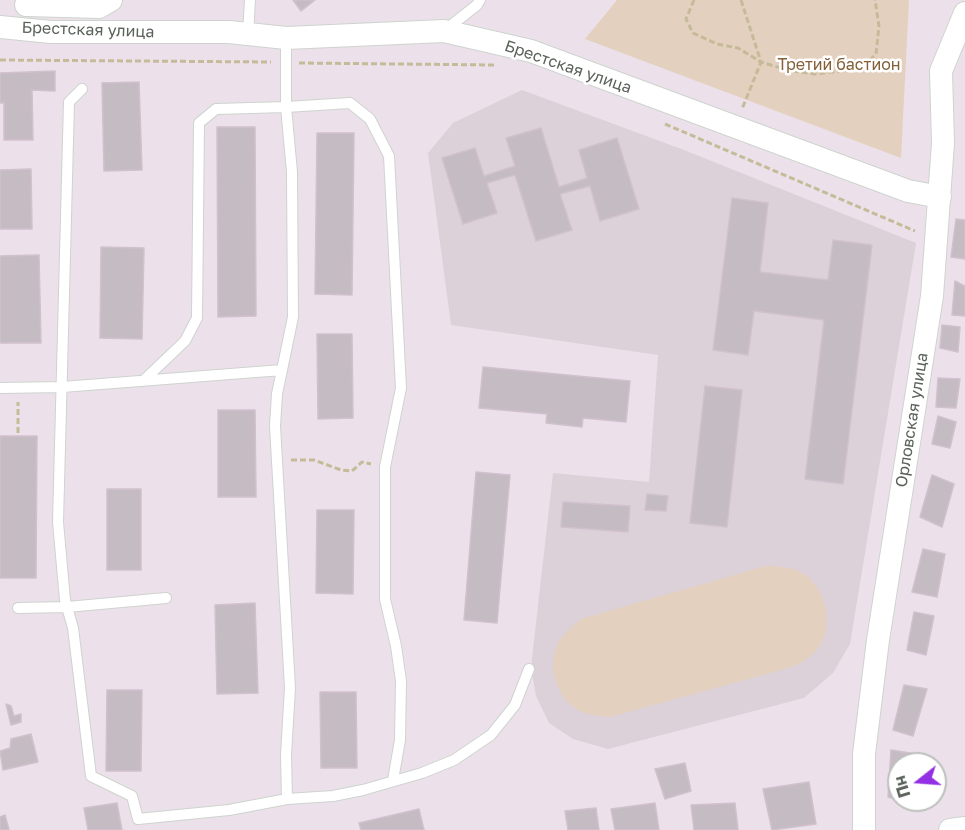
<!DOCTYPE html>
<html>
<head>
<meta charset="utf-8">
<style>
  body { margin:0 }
  #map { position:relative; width:965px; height:830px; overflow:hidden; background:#ece1ea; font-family:"Golos Text",sans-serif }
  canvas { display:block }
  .north { position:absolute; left:887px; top:752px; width:60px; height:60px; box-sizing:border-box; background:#fff; border:2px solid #bdc0bd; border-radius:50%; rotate:253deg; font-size:16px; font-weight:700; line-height:24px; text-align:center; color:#5a625a }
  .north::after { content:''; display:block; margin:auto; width:21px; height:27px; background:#9330e3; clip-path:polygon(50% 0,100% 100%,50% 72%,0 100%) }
</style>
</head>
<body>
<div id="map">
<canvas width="965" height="830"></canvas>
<div class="north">Пн</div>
</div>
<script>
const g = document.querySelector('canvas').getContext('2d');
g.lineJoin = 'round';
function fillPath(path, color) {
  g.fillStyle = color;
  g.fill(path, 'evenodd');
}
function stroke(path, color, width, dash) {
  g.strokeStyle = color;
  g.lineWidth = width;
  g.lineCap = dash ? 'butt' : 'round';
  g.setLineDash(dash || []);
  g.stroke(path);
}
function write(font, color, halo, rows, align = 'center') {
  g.font = font + ' "Golos Text",sans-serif';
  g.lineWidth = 5;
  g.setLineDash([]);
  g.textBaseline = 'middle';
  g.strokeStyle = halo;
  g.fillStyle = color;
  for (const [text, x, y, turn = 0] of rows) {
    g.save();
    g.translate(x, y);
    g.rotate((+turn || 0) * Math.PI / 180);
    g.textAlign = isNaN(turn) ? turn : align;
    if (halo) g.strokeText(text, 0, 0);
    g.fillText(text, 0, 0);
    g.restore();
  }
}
const education = new Path2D(`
  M522,90L684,150L916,243L850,644L833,673L804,698L608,749L573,739L549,723L536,696L531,667L553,473L649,482L658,355L451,325L428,153L453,123Z`);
const green = new Path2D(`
  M617,0H909L901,158L585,39Z
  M766,566C777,567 788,566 798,571C829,585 837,634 811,656C806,660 800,663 795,666L610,717C599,716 588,715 578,710C556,697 547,666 558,643C564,633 573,626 581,619Z`);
const building = new Path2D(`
  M293,0H315L301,11Z
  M55,71V91L32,90L33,140H4V103H0V73Z
  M139,82L142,170L104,171L102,83Z
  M217,127H255L256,316L218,317Z
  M541,128L559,187L587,178L579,150L617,138L639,209L600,221L590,186L560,194L572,230L536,241L515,175L487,183L497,213L463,224L442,158L475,148L484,176L515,166L506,138Z
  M317,133H354L352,295L315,294Z
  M31,169L32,229H0V170Z
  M732,198L768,203L760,272L828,280L833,240L872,245L843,484L805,479L824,320L754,311L748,355L713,350Z
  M956,219L965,220V259L951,257Z
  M101,247L144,248L142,339L100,338Z
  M39,255L41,343H0V256Z
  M955,281L965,286V316L952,315Z
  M942,325L960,327L958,352L940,348Z
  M317,334H352L353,418L318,419Z
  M483,367L630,381L626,422L583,418L582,427L546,423L547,414L479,408Z
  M938,378L960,379L956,408L936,407Z
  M705,386L742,390L727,527L690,523Z
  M218,410H255L256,497H218Z
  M938,416L956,422L950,448L932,444Z
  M0,436H37L36,578H0Z
  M476,472L510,475L497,623L464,620Z
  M932,475L954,484L942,527L920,517Z
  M107,489H141V570H107Z
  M647,494L668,496L666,511L645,510Z
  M563,502L630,506L628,532L561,527Z
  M317,510H354L353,594L316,593Z
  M923,549L945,554L937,597L912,592Z
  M255,603L258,693L217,694L215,605Z
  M914,612L934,616L926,655L907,650Z
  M904,685L927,689L913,736L893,730Z
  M107,690H142L141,771H106Z
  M320,692H356L357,768H321Z
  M6,704L11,706L14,716L21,714V722L11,725Z
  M31,734L38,762L3,770L0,751L10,748L11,739Z
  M891,750L916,754L915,764H899V800L888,797Z
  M685,763L691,791L665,799L655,769Z
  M809,782L816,824L772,830L763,789Z
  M117,803L122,830H88L84,808Z
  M655,803L659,830H615L611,809Z
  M735,803L738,830H694L691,805Z
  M596,808L599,830H568L565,811Z
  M419,809L424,830H361L359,823Z
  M5,815L9,830H0V817Z`);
const path = new Path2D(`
  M694,0L686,19L693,33L717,44L738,48L761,62L787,70L814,74L861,69L876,54L879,26L875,0
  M741,0L761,62L742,109
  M0,60L271,62
  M299,63L496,65
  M665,124L915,231
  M18,433V402
  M291,460H314L341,470L352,471L362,462L371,464`);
const lane = new Path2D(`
  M444,31L477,5L480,0
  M248,34L250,0
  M82,89L69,102L58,522L65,600L73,628L91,776L132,796L138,819L229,810L287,799L333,796L363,790L422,773L454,760L491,735L515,705L529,669
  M282,370L277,394L275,426L290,688L286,755L287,799
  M143,381L185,341L197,318L199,123L216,109L286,107V38
  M0,388L62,387L282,370L293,317L292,172L286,107L350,103L370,119L389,156L401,388L385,467V599L396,646L401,681L400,740L393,780
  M18,608L67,607L166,598`);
const street = new Path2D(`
  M26,5L99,7L111,0
  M0,27L51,32H229L286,38L444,31L531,51L908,191L940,197
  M864,830V754L878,640L932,296L943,143L941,71L965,13
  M950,830L965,828`);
const streetNames = [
  ["Брестская улица",88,30,2],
  ["Брестская улица",568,67,19],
  ["Орловская улица",912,420,-81]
];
const parkNames = [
  ["Третий бастион",839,65]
];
fillPath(education, '#dcd0d9');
fillPath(green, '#e4d0be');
fillPath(building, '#c5bcc3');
stroke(building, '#d1c0ce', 1.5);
stroke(lane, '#cdd4ce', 12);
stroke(street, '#cdd4ce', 24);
stroke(path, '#c6bb99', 3, [6, 3]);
stroke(lane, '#fff', 10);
stroke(street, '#fff', 22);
write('16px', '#5a625a', '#fff', streetNames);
write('16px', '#845f37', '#fff', parkNames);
</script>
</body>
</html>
